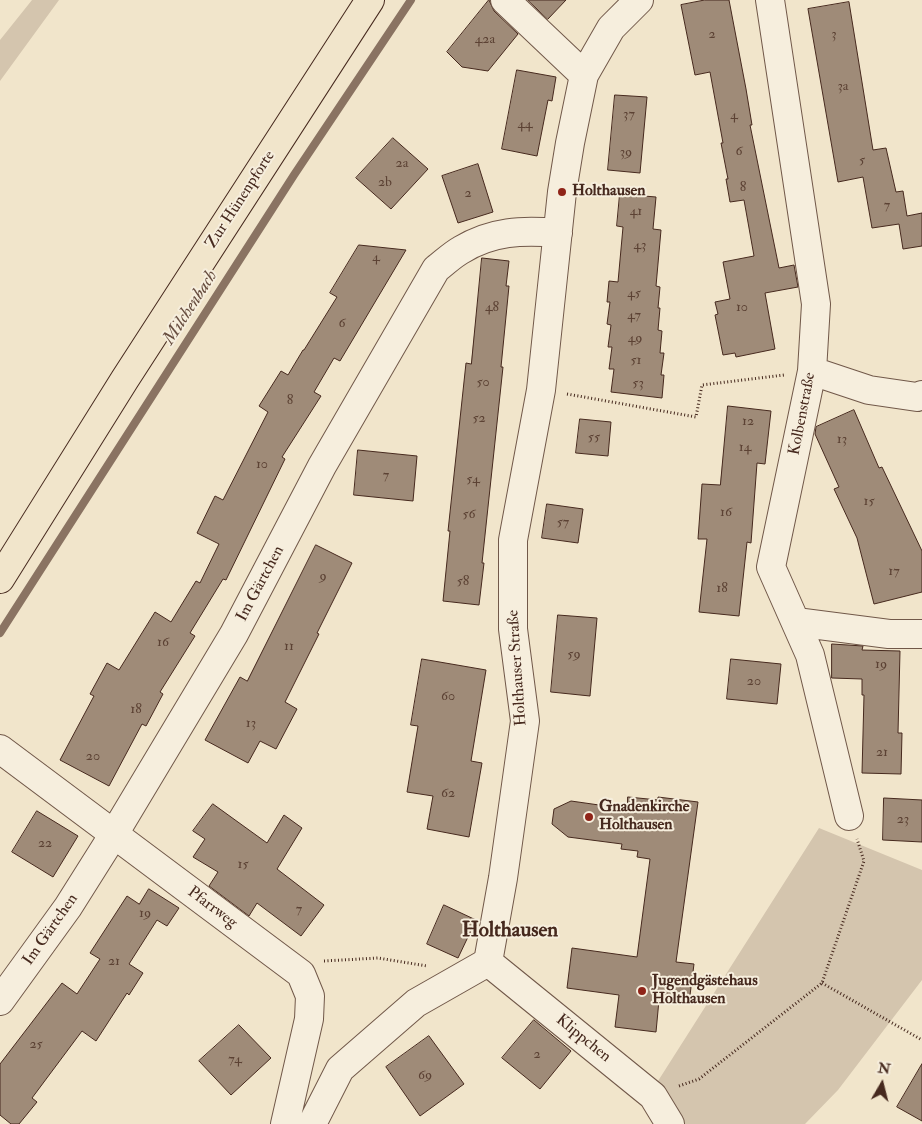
<!DOCTYPE html>
<html>
<head>
<meta charset="utf-8">
<style>
  body { margin:0 }
  #map { position:relative; width:922px; height:1124px; overflow:hidden; background:#f1e5cb; font-family:"IM FELL Double Pica",serif }
  canvas { display:block }
  .north { position:absolute; left:857px; top:1059px; width:50px; height:50px; -webkit-text-stroke:4px #f6eedd; paint-order:stroke; rotate:8deg; font-size:14px; font-weight:700; line-height:20px; text-align:center; color:#46291e }
  .north::after { content:''; display:block; margin:auto; width:18px; height:22px; background:#46291e; clip-path:polygon(50% 0,100% 100%,50% 72%,0 100%) }
</style>
</head>
<body>
<div id="map">
<canvas width="922" height="1124"></canvas>
<div class="north">N</div>
</div>
<script>
const g = document.querySelector('canvas').getContext('2d');
g.lineJoin = 'round';
function fillPath(path, color) {
  g.fillStyle = color;
  g.fill(path, 'evenodd');
}
function stroke(path, color, width, dash) {
  g.strokeStyle = color;
  g.lineWidth = width;
  g.lineCap = dash ? 'butt' : 'round';
  g.setLineDash(dash || []);
  g.stroke(path);
}
function write(font, color, halo, rows, align = 'center') {
  g.font = font + ' "IM FELL Double Pica",serif';
  g.lineWidth = 4;
  g.setLineDash([]);
  g.textBaseline = 'middle';
  g.strokeStyle = halo;
  g.fillStyle = color;
  for (const [text, x, y, turn = 0] of rows) {
    g.save();
    g.translate(x, y);
    g.rotate((+turn || 0) * Math.PI / 180);
    g.textAlign = isNaN(turn) ? turn : align;
    if (halo) g.strokeText(text, 0, 0);
    g.fillText(text, 0, 0);
    g.restore();
  }
}
const green = new Path2D(`
  M32,0H59L0,81V40Z
  M819,828L922,870V980L838,1090L805,1124H677L651,1092Z`);
const stream = new Path2D(`
  M0,633L294,175L411,0`);
const building = new Path2D(`
  M489,0L494,11L518,34L488,71L462,67L447,52Z
  M528,0H566L548,19Z
  M705,0H729L746,89L752,125H750L779,268L794,265L798,287L765,293L775,349L736,357L735,353L723,355L715,315L718,314L715,302L730,299L723,262L754,256L744,200L730,202L726,179H728L721,143H723L710,72L695,75L681,5Z
  M849,2L873,150L886,148L896,192L903,191L907,216L922,213V246L903,249L899,224L872,228L863,177L838,182L808,9Z
  M517,70L556,77L552,101L548,100L537,156L502,149Z
  M615,95L647,97L640,173L608,170Z
  M393,138L428,169L391,209L356,178Z
  M478,164L493,212L458,223L442,176Z
  M620,194L656,197L653,229L661,230L656,286L660,287L658,308H660L658,330L662,331L660,353H664L661,375H664L662,398L611,392L614,369H609L612,347H608L611,325L607,324L610,302H607L609,281L618,282L623,227L617,226Z
  M359,245L406,250L340,361L334,358L314,392L321,396L282,457L285,459L226,580L223,579L190,633L195,636L160,692L163,694L146,726L142,724L109,786L60,760L94,696L90,694L107,663L119,670L155,612L171,622L196,581L200,583L219,544L197,533L215,496L223,500L268,412L259,406L281,371L288,375L303,350H304L337,297L330,293Z
  M482,258L509,261L506,286H509L501,367H503L482,563H484L479,605L443,601L450,531H448L466,363L471,364Z
  M728,406L771,411L765,464L757,463L751,543L747,542L739,616L699,612L707,539H698L702,484L720,485Z
  M854,410L879,468L882,467L922,551V592L874,604L857,538L834,489L839,487L815,434L816,427Z
  M580,419L611,422L608,456L576,453Z
  M358,450L417,456L413,501L354,495Z
  M547,504L583,509L578,543L542,538Z
  M316,545L352,563L317,633L319,634L285,702L297,709L276,749L260,741L248,763L205,740L240,677L247,681Z
  M558,615L597,618L590,696L551,692Z
  M832,644L863,646L862,650L900,651L898,733H902L901,774L862,773L864,695H862V679L832,678Z
  M422,659L486,670L471,761L482,763L469,837L427,829L433,796L407,792L418,726L411,725Z
  M731,659L781,664L777,704L727,699Z
  M628,797L658,800V797L698,802L676,962L694,964L689,1003L659,1000L656,1032L615,1027L619,995L567,988L572,948L637,957L650,859L637,857L638,851L621,849L622,844L568,837L552,824L554,809L571,801L627,809Z
  M884,798L922,800V842L883,840Z
  M213,804L267,843L284,815L302,828L277,869L324,905L301,936L257,903L249,916L209,886L218,872L193,857L205,839L193,831Z
  M37,811L78,836L53,877L12,852Z
  M149,889L179,908L167,926L157,920L129,964L143,973L129,995L127,993L96,1041L82,1031L32,1098L37,1102L19,1124H11L0,1115V1064L62,983L77,994L100,959L90,953L127,896L139,904Z
  M444,905L476,920L458,958L427,944Z
  M534,1020L571,1051L540,1089L502,1058Z
  M239,1025L271,1058L231,1095L199,1061Z
  M429,1036L464,1084L420,1116L386,1067Z
  M922,1064V1121L897,1107Z`);
const path = new Path2D(`
  M567,394L696,417L702,385L784,375
  M324,961L378,958L427,966
  M822,983L922,1040
  M679,1086L699,1079L822,983L864,861L857,839`);
const street = new Path2D(`
  M505,0L584,75
  M770,0L816,304L812,371L771,567L810,655L849,816
  M812,371L869,390L917,397L922,395
  M796,622L889,634H922
  M0,749L301,974L310,996L309,1019L285,1124
  M488,962L653,1096L670,1124
  M0,1001L68,907L114,834L234,634L322,466L436,269C444,263 452,255 461,250C492,231 522,230 558,233
  M312,1124L340,1069L416,1003L488,962L503,878L525,721L513,629V540L541,390L562,192L570,143L584,75L611,28L639,0`);
const primary = new Path2D(`
  M0,579L125,379L370,0`);
const markers = [
  [562,192,5,"#8f2418"],
  [589,817,5,"#8f2418"],
  [642,991,5,"#8f2418"]
];
const numberNames = [
  ["2",712,35],
  ["3",834,35],
  ["42a",485,40],
  ["3a",843,87],
  ["37",629,115],
  ["4",734,116],
  ["44",525,125],
  ["6",739,152],
  ["39",626,153],
  ["5",862,161],
  ["2a",402,164],
  ["2b",385,183],
  ["8",743,188],
  ["2",468,194],
  ["7",887,206],
  ["41",636,212],
  ["43",640,246],
  ["4",376,258],
  ["45",634,294],
  ["48",492,308],
  ["10",742,308],
  ["47",634,316],
  ["6",342,324],
  ["49",635,339],
  ["51",636,361],
  ["50",483,383],
  ["53",638,384],
  ["8",290,401],
  ["52",479,419],
  ["12",748,422],
  ["55",594,438],
  ["13",842,440],
  ["14",745,448],
  ["10",262,465],
  ["7",386,476],
  ["54",473,480],
  ["15",869,502],
  ["16",726,513],
  ["56",469,515],
  ["57",563,523],
  ["17",894,572],
  ["9",323,577],
  ["58",463,582],
  ["18",722,589],
  ["16",163,643],
  ["11",289,647],
  ["59",574,655],
  ["19",881,665],
  ["20",754,682],
  ["60",448,697],
  ["18",136,710],
  ["13",251,724],
  ["21",882,753],
  ["20",93,757],
  ["62",448,794],
  ["23",903,820],
  ["22",45,844],
  ["15",243,865],
  ["7",299,910],
  ["19",145,914],
  ["21",114,962],
  ["25",36,1045],
  ["2",537,1055],
  ["74",235,1060],
  ["69",425,1076]
];
const poiNames = [
  ["Holthausen",572,192],
  ["Gnadenkirche",599,808],
  ["Holthausen",599,826],
  ["Jugendgästehaus",652,982],
  ["Holthausen",652,1000]
];
const streetNames = [
  ["Zur Hünenpforte",241,200,-57],
  ["Kolbenstraße",803,414,-79],
  ["Im Gärtchen",261,584,-62],
  ["Holthauser Straße",518,668,-94],
  ["Pfarrweg",212,908,37],
  ["Im Gärtchen",51,930,-55],
  ["Klippchen",583,1039,39]
];
const waterNames = [
  ["Milchenbach",191,308,-57]
];
const districtNames = [
  ["Holthausen",510,931]
];
fillPath(green, '#d4c5ae');
stroke(stream, '#8a7362', 8);
fillPath(building, '#9f8b78');
stroke(building, '#46291e', 1);
stroke(street, '#715849', 30);
stroke(primary, '#46291e', 30);
stroke(path, '#46291e', 3, [1, 2.5]);
stroke(street, '#f6eedd', 28);
stroke(primary, '#f1e5cb', 28);
for (const [x, y, r, color] of markers) {
  const dot = new Path2D();
  dot.arc(x, y, r, 0, 2 * Math.PI);
  g.fillStyle = color;
  g.fill(dot);
  stroke(dot, '#f6eedd', 2);
}
write('14px', '#5c4234', null, numberNames);
write('bold 16px', '#46291e', '#f6eedd', poiNames, 'left');
write('16px', '#46291e', '#f6eedd', streetNames);
write('italic 18px', '#684e40', '#f6eedd', waterNames);
write('bold 21px', '#46291e', '#f6eedd', districtNames);
</script>
</body>
</html>
